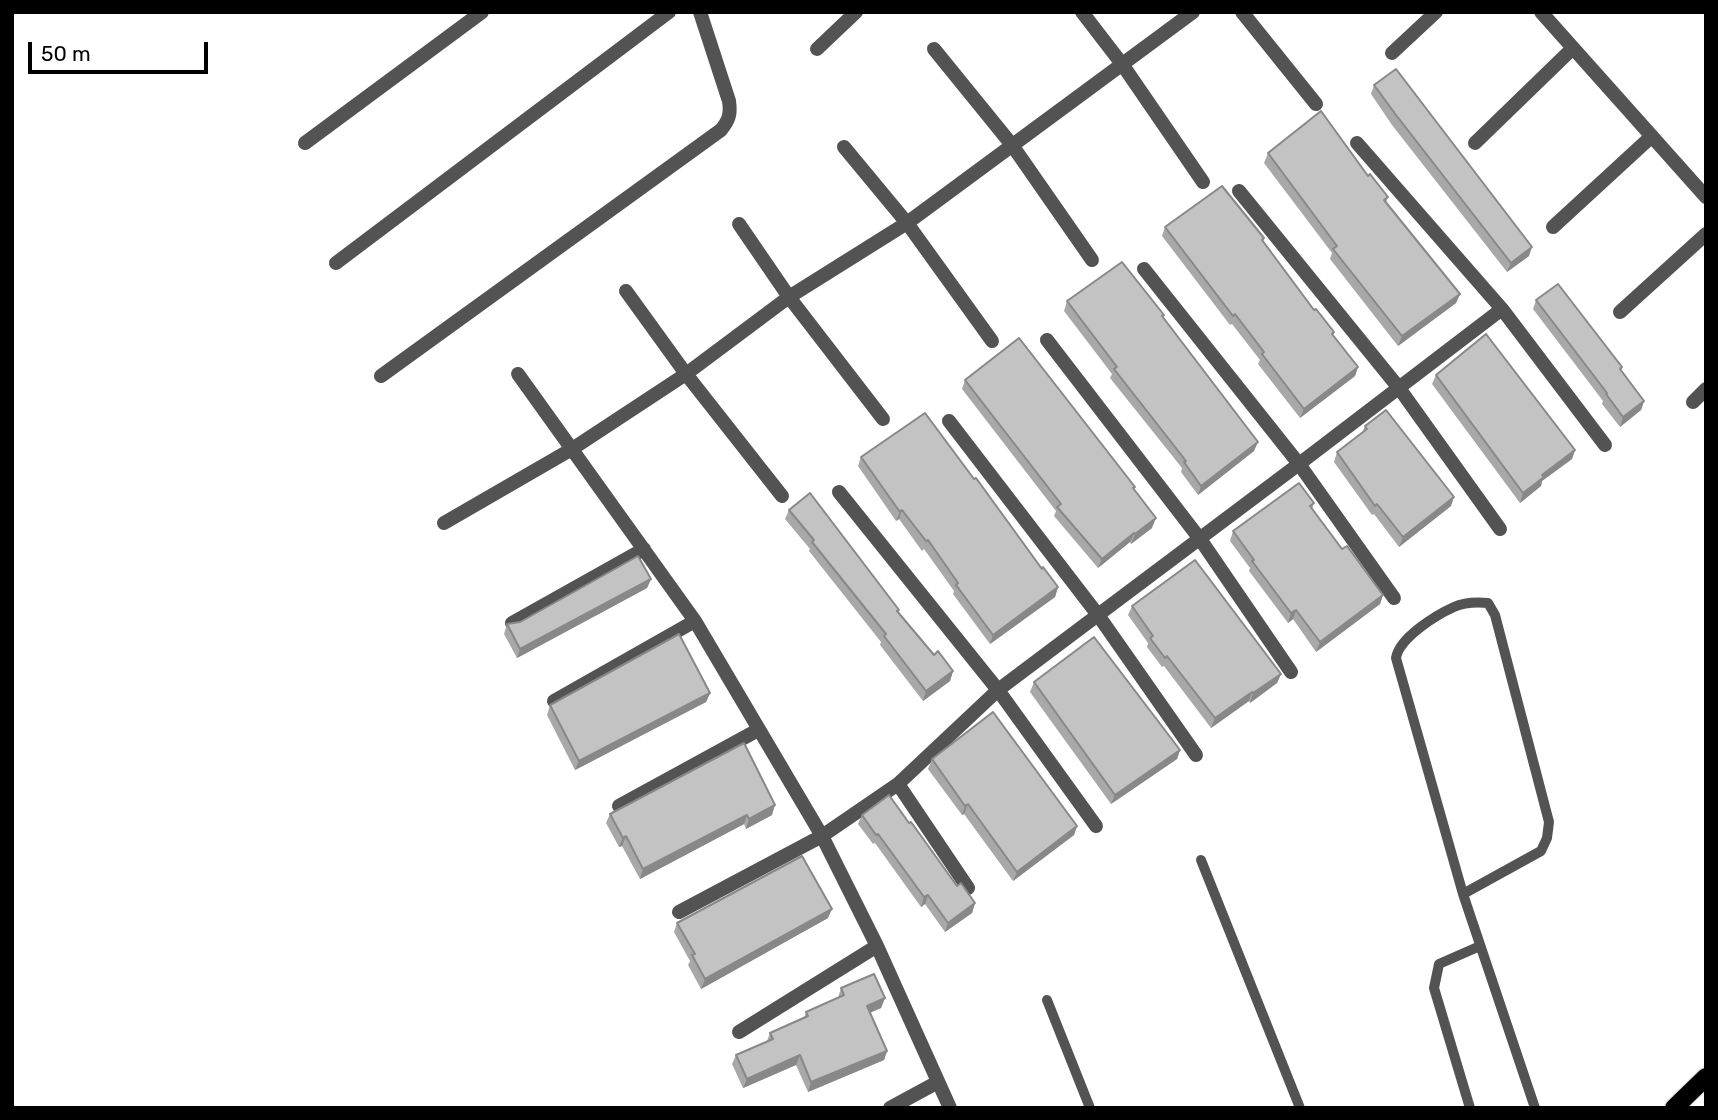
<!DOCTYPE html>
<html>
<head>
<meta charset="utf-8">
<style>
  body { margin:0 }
  #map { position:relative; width:1718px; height:1120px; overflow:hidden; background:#fff; font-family:Rubik,sans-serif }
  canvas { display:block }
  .frame { position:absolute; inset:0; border:14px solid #000; pointer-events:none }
  .scale { position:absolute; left:28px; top:42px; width:180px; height:32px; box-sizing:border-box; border:4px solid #000; border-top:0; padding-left:9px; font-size:21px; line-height:24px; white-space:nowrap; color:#000; -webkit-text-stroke:5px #fff; paint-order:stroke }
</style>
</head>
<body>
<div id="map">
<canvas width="1718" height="1120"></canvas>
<div class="frame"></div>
<div class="scale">50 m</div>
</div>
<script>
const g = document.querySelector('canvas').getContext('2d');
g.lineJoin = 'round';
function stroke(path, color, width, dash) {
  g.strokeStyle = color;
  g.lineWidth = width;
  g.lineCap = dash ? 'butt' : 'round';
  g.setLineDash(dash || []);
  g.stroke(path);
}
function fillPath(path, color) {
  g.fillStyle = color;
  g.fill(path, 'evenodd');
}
const lane = new Path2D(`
  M1201,860L1300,1108
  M1463,894L1396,658C1399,638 1436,615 1454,607C1465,602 1477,602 1488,603L1495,615L1549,822L1547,838L1541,851L1463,894L1535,1108
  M1047,1000L1090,1108
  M1470,1108L1434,988L1439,964L1480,946`);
const street = new Path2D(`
  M1082,12L1122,64L1203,182
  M1242,12L1316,104
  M1541,12L1706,197
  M817,49L856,12
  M934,49L1012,145L1092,260
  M1392,53L1436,12
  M305,143L482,12
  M1357,143L1502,309L1605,445
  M1475,143L1573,48
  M844,147L907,223L992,341
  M1239,191L1399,388L1500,529
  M739,224L789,297L883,419
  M1553,227L1652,136
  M336,263L669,12
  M1144,269L1299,464L1394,598
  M626,291L686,374L782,496
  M1620,312L1706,234
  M1047,340L1200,539L1291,672
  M518,374L695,621L822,836L877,946L950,1108
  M381,376L721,130C729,120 731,114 729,101L700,12
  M1693,402L1706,389
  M949,421L1098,615L1196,755
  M839,492L998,690L1096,826
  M444,523L572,449L686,374L789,297L907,223L1193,12
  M512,623L644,549
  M554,701L695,621
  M898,784L968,888
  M619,806L758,730
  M679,912L822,836L898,784L998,690L1299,464L1502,309
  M739,1032L877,946
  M890,1108L938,1082`);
const primary = new Path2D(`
  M1674,1108L1706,1077`);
const wall = new Path2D(`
  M1374,85L1529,256L1507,272L1392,125L1371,94Z
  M1268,153L1368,176L1388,197L1386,203L1460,294L1456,303L1398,346L1330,259L1332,253L1264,163Z
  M1165,227L1264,238L1263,242L1314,310L1334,332L1333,335L1358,367L1355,376L1300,418L1258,364L1260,360L1232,324L1230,325L1162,236Z
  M1536,300L1622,367L1621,370L1644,401L1641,410L1620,427L1602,404L1603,401L1533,309Z
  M1067,301L1164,315L1163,317L1254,451L1198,495L1181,472L1182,468L1110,378L1112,374L1064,311Z
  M1436,375L1575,450L1572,459L1542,481L1541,486L1520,503L1432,384Z
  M965,380L1135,487L1134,489L1152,528L1131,544L1130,542L1098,568L1054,516L1056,511L962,389Z
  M1365,426L1451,506L1399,547L1374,514L1372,515L1334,462L1337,452L1362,433Z
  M861,457L974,479L1042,569L1058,587L1055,597L990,644L953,594L954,591L924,549L922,551L899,519L896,521L858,466Z
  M1314,503L1312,509L1342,549L1383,595L1380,604L1316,652L1293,619L1288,623L1249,571L1250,568L1230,541L1233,531Z
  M789,510L898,612L934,655L953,671L950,681L923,701L880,645L881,642L809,551L810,549L785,519Z
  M651,579L647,588L517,658L504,634L507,624L520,622Z
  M1132,606L1281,674L1277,683L1250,703L1249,701L1211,728L1164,666L1162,667L1147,647L1148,643L1128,615Z
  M1034,682L1180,750L1177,759L1111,804L1030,692Z
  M710,693L706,702L575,770L547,715L550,705Z
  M932,759L1077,826L1074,835L1013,881L964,814L962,815L928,769Z
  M610,814L772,815L746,829L744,824L640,879L622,846L619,847L606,823Z
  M862,815L957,886L975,903L972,913L945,932L925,904L921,907L875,843L873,844L858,824Z
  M828,918L701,989L688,965L690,961L674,932L677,923Z
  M841,988L885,998L881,1008L870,1013L887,1051L884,1060L808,1092L796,1065L743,1088L732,1064L736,1055L767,1041L770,1033L804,1018L806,1012L838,998Z`);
const shadedWall = new Path2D(`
  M1532,247L1529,256L1507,272L1511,263Z
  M1460,294L1456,303L1398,346L1402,336Z
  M1358,367L1355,376L1300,418L1304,409Z
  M1644,401L1641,410L1620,427L1623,417Z
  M1258,442L1254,451L1198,495L1201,486Z
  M1575,450L1572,459L1542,481L1541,486L1520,503L1523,493L1542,475Z
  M1454,497L1451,506L1399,547L1403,537Z
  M902,510L899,519L896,521L900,512Z
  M1156,518L1152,528L1131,544L1135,534Z
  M1134,533L1130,542L1098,568L1102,559Z
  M651,579L647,588L517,658L520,649Z
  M1058,587L1055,597L990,644L993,635Z
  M1383,595L1380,604L1316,652L1320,642Z
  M1296,610L1293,619L1288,623L1291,613Z
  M953,671L950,681L923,701L926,691Z
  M1281,674L1277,683L1250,703L1253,693Z
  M1252,692L1249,701L1211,728L1215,718Z
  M710,693L706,702L575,770L579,761Z
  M1180,750L1177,759L1111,804L1115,795Z
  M968,804L964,814L962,815L965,806Z
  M775,805L772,815L746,829L749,819Z
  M747,815L744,824L640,879L643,869Z
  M1077,826L1074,835L1013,881L1017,872Z
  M626,836L622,846L619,847L623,838Z
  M928,895L925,904L921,907L924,897Z
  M975,903L972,913L945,932L948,923Z
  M832,909L828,918L701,989L705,979Z
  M885,998L881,1008L864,1015L867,1006Z
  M887,1051L884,1060L808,1092L811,1082Z
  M800,1055L796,1065L743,1088L747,1079Z`);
const building = new Path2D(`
  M1396,69L1532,247L1511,263L1396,115L1374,85Z
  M1321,111L1368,176L1370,174L1388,197L1384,200L1460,294L1402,336L1333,249L1337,246L1268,153Z
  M1222,186L1264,238L1262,240L1314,310L1316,309L1334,332L1332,334L1358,367L1304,409L1262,354L1264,352L1235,314L1233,316L1165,227Z
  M1122,262L1164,315L1162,316L1258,442L1201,486L1184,462L1186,461L1114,369L1117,367L1067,301Z
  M1558,284L1622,367L1620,369L1644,401L1623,417L1606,394L1607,393L1536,300Z
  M1486,334L1575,450L1542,475L1544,477L1523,493L1436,375Z
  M1019,338L1135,487L1133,488L1156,518L1135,534L1134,533L1102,559L1057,507L1061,504L965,380Z
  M1386,410L1454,497L1403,537L1377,504L1375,506L1337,452L1367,429L1365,426Z
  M925,413L974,479L976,478L1042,569L1043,567L1058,587L993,635L956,585L958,583L928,540L926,541L902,510L900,512L861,457Z
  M1299,483L1314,503L1310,506L1342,549L1347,546L1383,595L1320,642L1296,610L1291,613L1252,561L1254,560L1233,531Z
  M810,493L899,610L897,611L934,655L938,651L953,671L926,691L884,636L886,634L812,542L814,540L789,510Z
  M638,556L651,579L520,649L507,624L520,622Z
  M1195,560L1281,674L1253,693L1252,692L1215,718L1167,656L1165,658L1150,638L1153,636L1132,606Z
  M679,634L710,693L579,761L550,705Z
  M1094,637L1180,750L1115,795L1034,682Z
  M993,712L1077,826L1017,872L968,804L965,806L932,759Z
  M744,743L775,805L749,819L747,815L643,869L626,836L623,838L610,814Z
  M889,795L909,823L911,822L957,886L961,883L975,903L948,923L928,895L924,897L878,834L876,835L862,815Z
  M802,856L832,909L705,979L692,955L695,954L677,923Z
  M874,974L885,998L867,1006L887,1051L811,1082L800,1055L747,1079L736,1055L773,1039L770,1033L808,1016L806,1012L844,995L841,988Z`);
stroke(primary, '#dbdbdb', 20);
stroke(lane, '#535353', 10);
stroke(street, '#535353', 14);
stroke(primary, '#000', 18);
fillPath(wall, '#a8a8a8');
fillPath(shadedWall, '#888');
fillPath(building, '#c3c3c3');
stroke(building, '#888', 2);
</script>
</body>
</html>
